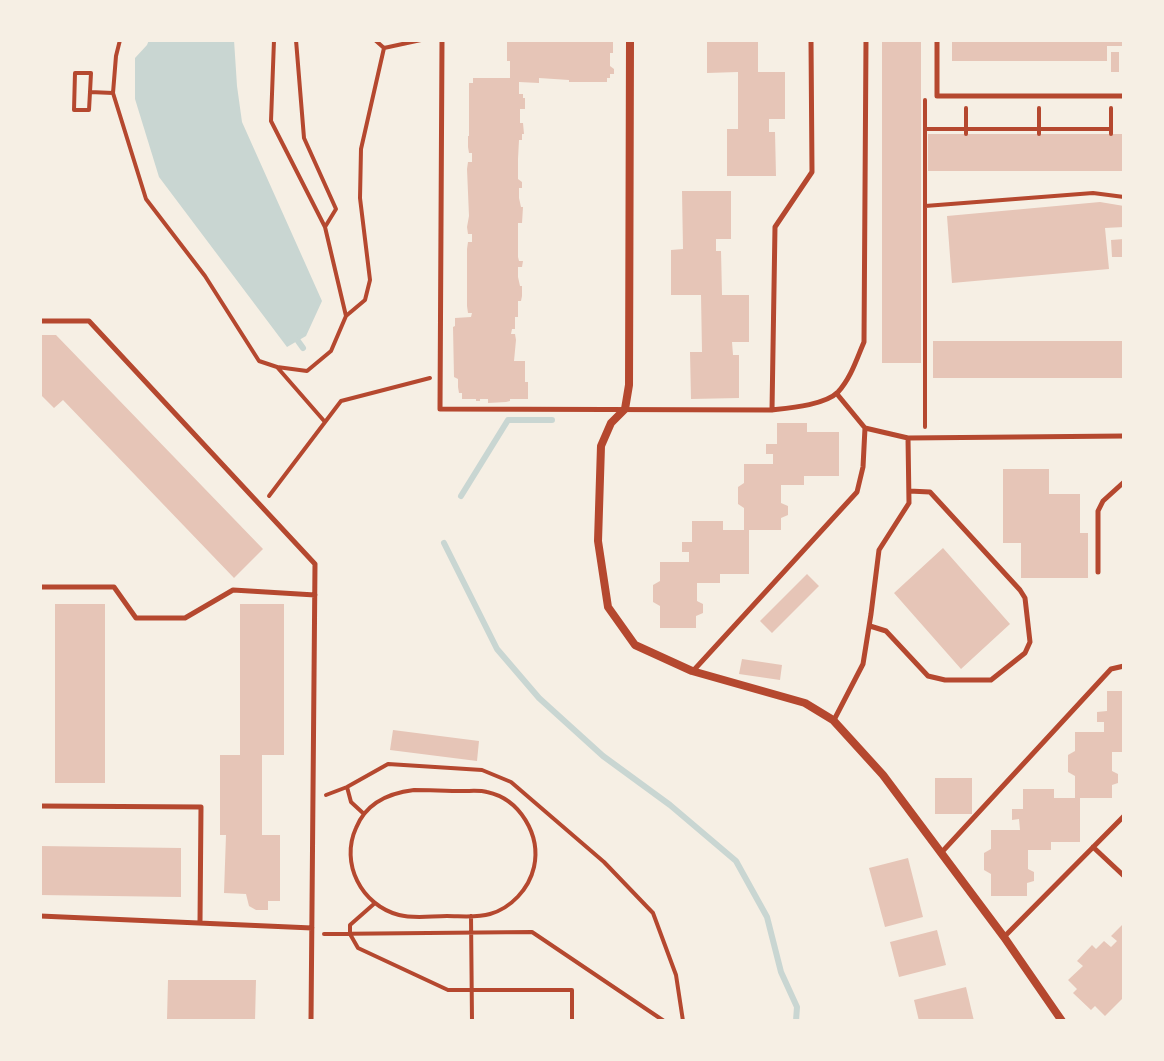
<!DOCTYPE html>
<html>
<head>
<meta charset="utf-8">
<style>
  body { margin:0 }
  #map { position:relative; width:1164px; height:1061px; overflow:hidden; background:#f6efe4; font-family:"Nunito Sans",sans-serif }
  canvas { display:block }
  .frame { position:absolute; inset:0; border:42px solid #f6efe4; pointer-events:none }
</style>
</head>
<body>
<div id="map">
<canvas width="1164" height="1061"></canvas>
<div class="frame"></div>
</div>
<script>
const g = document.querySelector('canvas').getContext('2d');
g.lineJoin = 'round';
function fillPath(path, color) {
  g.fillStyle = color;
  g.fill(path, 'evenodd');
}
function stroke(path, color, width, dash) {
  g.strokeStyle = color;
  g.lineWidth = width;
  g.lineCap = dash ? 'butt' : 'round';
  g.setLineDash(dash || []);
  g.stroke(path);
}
const water = new Path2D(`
  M149,40H234L237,86L242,122L322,301L306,336L287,347L159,177L135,99V58L147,45Z`);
const stream = new Path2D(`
  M298,341L303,348
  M461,496L508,420H552
  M444,543L497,649L539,698L603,756L670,805L736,861L767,917L781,972L797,1007L796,1021`);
const building = new Path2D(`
  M507,40H610V42H613V53H610V66L614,69V74H610V78H607V82H569V80L539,78V83L519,82V94H523V98H525V109H520V123H523L524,134H522V140H519L518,159V179L522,182V188H519V198L521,207H523L522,223H518V257L519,261H523L522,267H518V277L520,286H522V296L521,301H518V317H515V329H512L511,334H515L516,340L514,361H525V382H528V399H510V401L506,402L488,403V399H480V401H476V399H462V393H459L458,387V379L454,377L453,327L455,326V318L471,317L472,313H468L467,306V249L468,242H472V234H468L467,227L469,216L467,169L468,162H472V153H469L468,147V136H469V83H473V78H510V61H507Z
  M707,40H758V72H785V119H769V132H775L776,176H727V129H738V72L707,73Z
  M882,40H921V363H882Z
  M952,40H1124V46H1107V61H952Z
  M1111,52H1119V72H1111Z
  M928,134H1124V171H928Z
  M682,191H731V239H716V251H721L722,295H749V342H732L733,355H739V398L691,399L690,352H702L701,295H671V250L683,249Z
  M1100,202L1124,206V227L1105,228L1109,269L952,283L947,216Z
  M1124,239V257H1112L1111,240Z
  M40,335H56L263,549L234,578L63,400L54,408L40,394Z
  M933,341H1124V378H933Z
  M777,423H807V432H839V476H804V485H781V503L788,506V515L781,518V530H749V574H720V583H697V601L703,604V613L696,616V628H660V606L653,602V585L660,581V562H689V552H682V542H692V521H723V530H744V508L738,504V487L744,483V464H773V454H766V444H777Z
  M1003,469H1049V494H1080V533H1088V578H1021V543H1003Z
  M943,548L1010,624L961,669L894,593Z
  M807,574L819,586L772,633L760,621Z
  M55,604H105V783H55Z
  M240,604H284V755H262V835H280V901H268V910H256L249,906L246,894L224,893L226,835H220V755H240Z
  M742,659L782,665L780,680L739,674Z
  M1107,691H1124V752H1112V771L1118,774V783L1112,785V798H1080V842H1051V850H1028V869L1034,872V881L1027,883V896H991V874L984,870V853L991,849V830H1020L1019,819L1012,820V809H1023V789H1054V798H1075V776L1068,772V755L1075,751V732H1104V722H1097V712L1107,711Z
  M393,730L479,741L477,761L390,750Z
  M935,778H972V814H935Z
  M40,846L181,848V897L40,895Z
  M908,858L923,917L885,927L869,868Z
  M1124,923V997L1105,1016L1095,1006L1091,1010L1073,993L1077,989L1068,980L1083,966L1077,961L1092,945L1096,949L1104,941L1111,947L1117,941L1111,936Z
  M937,930L946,965L899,977L890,942Z
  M168,980H256L255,1021L167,1019Z
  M966,987L974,1021H919L914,1000Z`);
const path = new Path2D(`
  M120,40L116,56L113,93L146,199L205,276L259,361L277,367L325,422
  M274,40L271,121L325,227
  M296,40L304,138L336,209L325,227L346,316
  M375,40L384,48
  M384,48L421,40
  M90,92L89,110H74L75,73H91L90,92L113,93
  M925,100V427
  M966,108V134
  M1039,108V134
  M1111,108V134
  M926,129H1111
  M925,206L1093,193L1124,197
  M277,367L307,371L331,351L346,316L365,300L370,280L360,198L361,149L384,48
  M269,496L341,401L430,378
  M347,787L351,802L364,814
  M414,790C430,790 446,791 463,791C471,791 480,790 487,792C520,799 541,835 534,867C529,889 511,908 490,914C477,918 461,916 447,916C431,916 414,919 399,915C361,905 340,863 356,828C366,803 389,793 414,790Z
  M326,795L347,787L388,764L482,770L511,782L604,862L653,913L676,975L683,1021
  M375,903L350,925V934L358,948L448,990H572V1021
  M471,916L472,1021
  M324,934L532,932L664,1021`);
const service = new Path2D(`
  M442,40L440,409L772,410C790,408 825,405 838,392C851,378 857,358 864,342L866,40
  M937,40V96H1124
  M40,321H89L315,564L311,1021
  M837,394L865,428L908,438L1124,436
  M772,410L775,227L812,172L811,40
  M1098,572V511L1103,501L1124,482
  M40,587H114L136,618H185L233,590L315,595
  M870,626L886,631L928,676L945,680H991L1025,653L1030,642L1025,598L1020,590L930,492L909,491
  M693,671L857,492L863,467L865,428
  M834,720L863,664L871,614L879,550L909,503L908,438
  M40,806L201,807L200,922
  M1093,847L1124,876
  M941,853L1111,669L1124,666
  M40,916L312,928
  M1004,937L1124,816`);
const minor = new Path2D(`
  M630,40L629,385L625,409L611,423L601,446L598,541L608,607L635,645L692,671L805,703L833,720L883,775L1004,937L1062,1021`);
fillPath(water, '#c9d6d2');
stroke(stream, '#c9d6d2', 6);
fillPath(building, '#e6c5b7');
stroke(path, '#b5482f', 4);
stroke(service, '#b5482f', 5);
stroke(minor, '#b5482f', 8);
</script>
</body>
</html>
